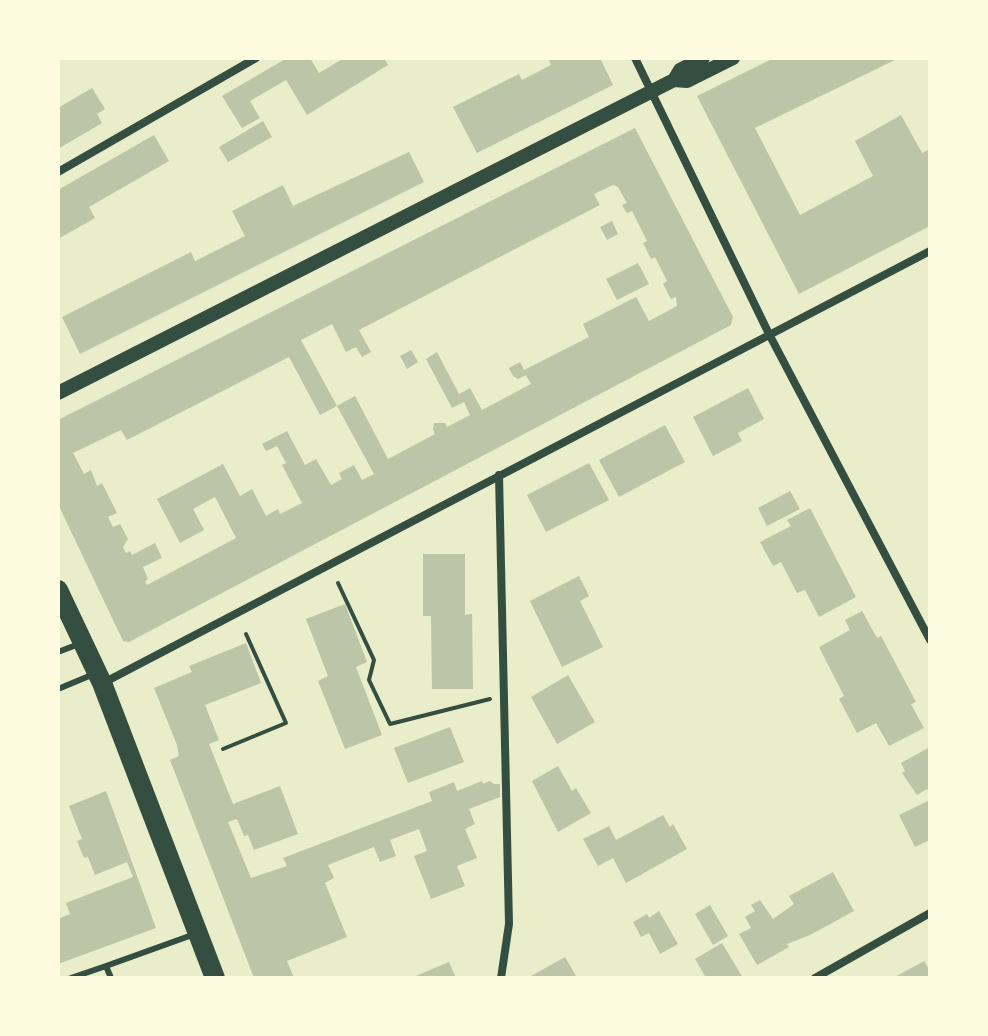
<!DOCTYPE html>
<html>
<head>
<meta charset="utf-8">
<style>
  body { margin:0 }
  #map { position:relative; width:988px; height:1036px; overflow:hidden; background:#e9edc9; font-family:"Titillium Web",sans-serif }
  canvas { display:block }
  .frame { position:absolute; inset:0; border:60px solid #fefae0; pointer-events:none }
</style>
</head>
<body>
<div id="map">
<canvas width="988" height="1036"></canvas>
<div class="frame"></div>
</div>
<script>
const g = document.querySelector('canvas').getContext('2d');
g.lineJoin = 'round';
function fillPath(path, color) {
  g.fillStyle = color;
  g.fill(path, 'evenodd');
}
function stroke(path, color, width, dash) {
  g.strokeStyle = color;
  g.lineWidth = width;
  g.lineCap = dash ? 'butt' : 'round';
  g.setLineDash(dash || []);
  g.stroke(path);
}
const building = new Path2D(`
  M287,58H310L319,73L344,58H384L388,65L307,115L286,80L250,101L260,118L242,128L222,96Z
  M548,58H600L613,85L477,153L453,107L519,74L522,80L551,65Z
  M774,58H899L755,128L800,215L873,176L855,141L901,115L922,153L930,149V226L799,294L697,96Z
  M92,88L105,109L97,114L102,123L58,149V108Z
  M263,121L272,137L228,162L219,147Z
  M635,128L733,317L731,325L129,642L123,641L58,504V420ZM613,185L618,187L627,203L622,205L627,213L632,211L647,241L643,243L651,259L655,257L667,281L663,284L671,299L676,297L677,306L649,321L636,297L583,324L589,337L524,370L520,362L509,368L513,376L518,379L526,375L531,384L482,410L470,388L459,394L437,352L426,359L452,408L464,402L470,415L447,427L445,423H434L433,429L435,434L388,459L355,396L337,406L301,340L332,324L346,352L356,347L362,357L371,352L359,330L600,205L594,194ZM289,357L320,415L337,406L374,474L362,480L354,465L339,473L342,479L331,485L316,459L305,465L287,431L262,444L266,451L277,446L286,463L282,465L302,503L280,514L278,509L266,516L252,489L240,496L223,464L157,499L180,543L204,530L193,509L215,497L236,538L147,585L145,581L148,579L143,567L162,558L155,543L132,555L130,551L126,553L123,547L128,539L120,524L113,527L108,517L117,513L102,483L97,486L91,470L84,474L73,453L121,430L127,440Z
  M154,135L169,161L89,207L95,218L58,239V190Z
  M409,152L424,182L80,354L62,317L191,252L195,261L245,236L232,211L283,185L293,206Z
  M612,221L618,234L607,240L600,227Z
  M638,263L649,284L617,300L606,279Z
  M411,350L418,362L407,369L400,356Z
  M748,388L764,419L738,433L742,441L713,456L693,417Z
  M665,425L685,462L619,497L599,460Z
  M589,463L609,500L546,532L527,495Z
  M790,491L800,509L767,526L758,508Z
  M810,508L856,597L819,617L805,590L797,593L781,562L773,566L760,542L791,526L787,520Z
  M423,554H465V615L472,614L473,689H432L431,616H423Z
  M579,576L589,596L580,601L603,647L562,667L530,601Z
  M345,604L367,662L356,667L382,735L345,749L318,681L328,676L306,619Z
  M862,611L877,638L881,636L916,702L911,704L924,728L889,746L876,723L857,733L839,699L844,696L819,647L850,630L845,620Z
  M246,643L261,683L205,705L219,740L209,744L233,804L280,786L298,834L254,850L248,835L244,836L237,819L228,822L251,878L287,866L283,858L432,801L429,792L454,782L457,791L482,781L483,784L490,781L494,784H500V797L469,809L475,824L465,829L477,858L457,866L465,886L431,899L414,856L427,851L419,829L390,840L396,856L380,862L374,847L328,865L334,878L325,883L347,937L287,961L294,978H254L170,760L179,756L177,745L154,688L192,672L189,666Z
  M568,675L595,722L557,744L531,697Z
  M450,727L464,762L408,783L394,748Z
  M930,747V794L927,789L917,795L902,773L905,771L901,763Z
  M558,766L572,791L576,788L591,813L558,832L532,781Z
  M106,791L156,928L58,964V919L70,914L66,903L133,877L127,862L95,875L88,857L84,858L77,841L82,839L69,806Z
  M930,800V840L915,847L899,815Z
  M663,815L670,827L673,824L687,849L626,883L613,858L598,866L583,839L609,826L616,840Z
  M833,872L854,911L810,935L787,944L789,947L757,965L739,934L751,928L745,917L755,911L751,905L760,900L773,919L794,904L789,896Z
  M710,905L728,936L713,945L695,914Z
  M659,911L678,944L660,954L649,933L641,937L633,922L647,914L649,918Z
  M722,943L743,978H706L695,959Z
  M565,957L577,978H532L531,976Z
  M924,961L930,971V978H893Z
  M449,962L456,978H411Z`);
const path = new Path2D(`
  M338,583L374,660L369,680L390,724L490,699
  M223,749L286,723L246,634`);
const service = new Path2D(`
  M58,652L79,644
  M58,689L94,674
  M71,978L106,966
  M111,978L106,966L195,934`);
const minor = new Path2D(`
  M635,58L769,334L930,640
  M58,172L256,58
  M499,475L509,924L501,978
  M105,682L930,251
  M815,978L930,913`);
const tertiary = new Path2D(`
  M674,80L687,81L733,58
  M58,393L674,80L680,70L703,58`);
const primary = new Path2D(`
  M58,590L102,683L215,978`);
fillPath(building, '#bcc5a7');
stroke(path, '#344e41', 4);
stroke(service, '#344e41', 6);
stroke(minor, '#344e41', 8);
stroke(tertiary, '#344e41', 14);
stroke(primary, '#344e41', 20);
</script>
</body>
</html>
